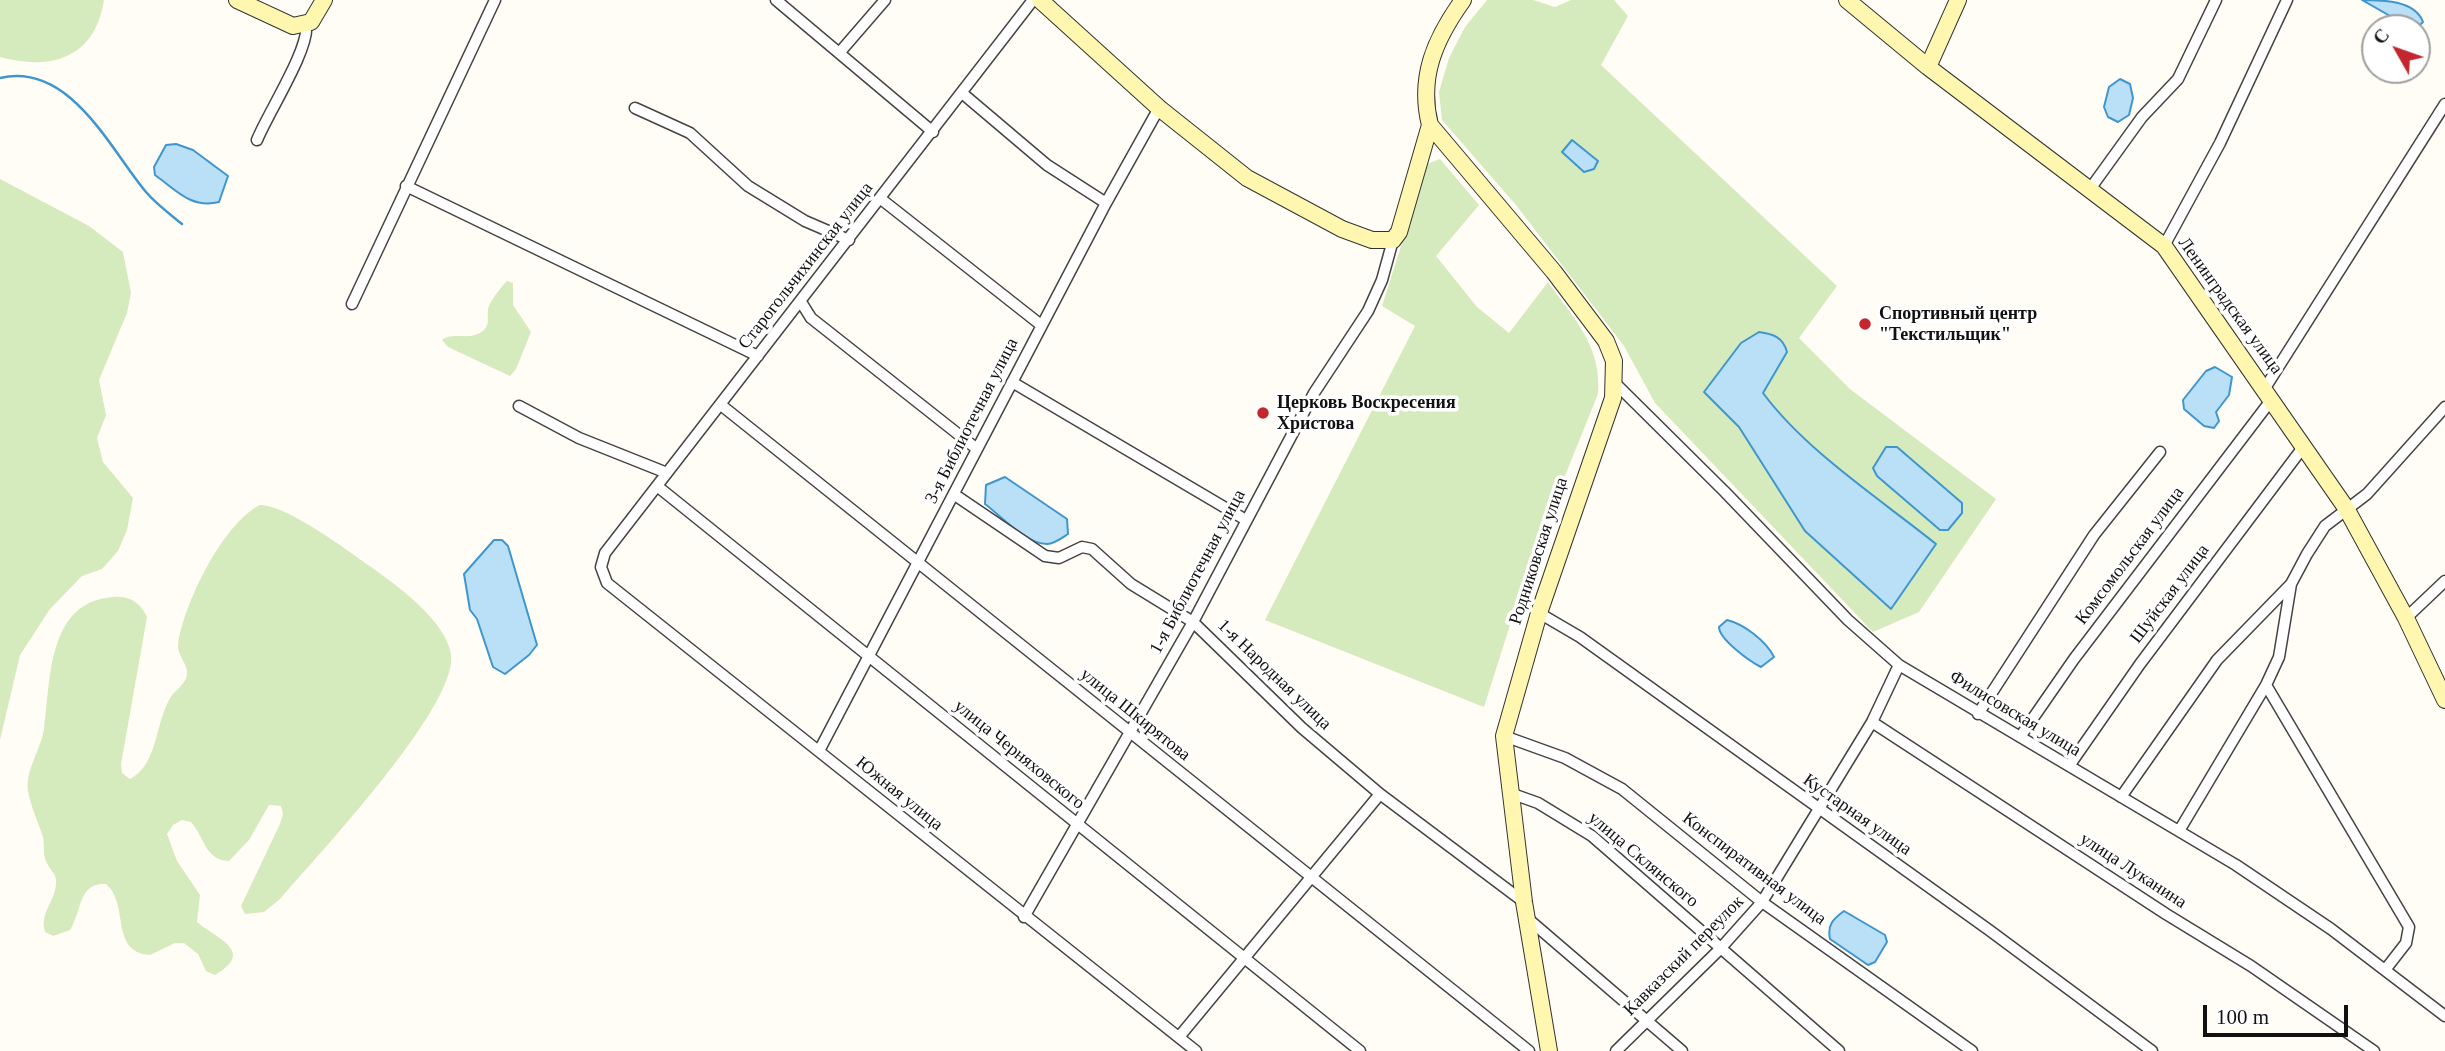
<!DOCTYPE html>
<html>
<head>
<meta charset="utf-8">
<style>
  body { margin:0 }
  #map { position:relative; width:2445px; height:1051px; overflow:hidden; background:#fffdf5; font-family:"Times New Roman",serif }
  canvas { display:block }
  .north { position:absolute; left:2361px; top:14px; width:70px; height:70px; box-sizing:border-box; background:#fff; border:2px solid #a0a0a0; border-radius:50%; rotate:310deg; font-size:19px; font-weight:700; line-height:28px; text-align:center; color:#111 }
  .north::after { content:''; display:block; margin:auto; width:24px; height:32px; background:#c4262e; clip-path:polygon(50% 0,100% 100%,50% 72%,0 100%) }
  .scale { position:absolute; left:2203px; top:1005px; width:145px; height:32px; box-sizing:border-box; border:4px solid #111; border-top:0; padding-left:9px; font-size:21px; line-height:24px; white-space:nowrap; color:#111; -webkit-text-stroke:5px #fff; paint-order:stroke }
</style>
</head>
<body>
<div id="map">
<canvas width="2445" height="1051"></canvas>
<div class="north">С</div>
<div class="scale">100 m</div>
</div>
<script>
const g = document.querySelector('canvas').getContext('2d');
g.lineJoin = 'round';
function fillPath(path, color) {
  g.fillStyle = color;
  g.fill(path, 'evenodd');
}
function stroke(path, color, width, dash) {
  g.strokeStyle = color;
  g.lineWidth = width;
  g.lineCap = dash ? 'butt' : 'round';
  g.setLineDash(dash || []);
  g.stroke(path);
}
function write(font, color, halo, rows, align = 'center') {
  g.font = font + ' "Times New Roman",serif';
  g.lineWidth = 7;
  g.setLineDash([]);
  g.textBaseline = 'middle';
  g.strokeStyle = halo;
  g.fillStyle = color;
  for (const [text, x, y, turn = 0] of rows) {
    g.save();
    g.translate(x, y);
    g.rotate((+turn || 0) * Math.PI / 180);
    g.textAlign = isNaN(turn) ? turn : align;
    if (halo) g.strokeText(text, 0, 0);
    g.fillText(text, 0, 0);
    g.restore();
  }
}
const green = new Path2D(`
  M0,0H104C95,58 52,71 0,57Z
  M1487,0H1533L1555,7L1571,0H1614L1628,16L1601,65L1837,286L1799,338L1850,389L1996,499L1919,612L1873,632L1655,403L1624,346L1516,205L1442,120L1439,92L1449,58L1465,27Z
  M1440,159L1479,205L1436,256L1477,307L1509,333L1548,282C1574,319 1602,346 1598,394L1529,565L1484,707L1265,620L1415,326L1382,306L1427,164Z
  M0,179L89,226L123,252L131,293L127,313L99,380L106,415L97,438L103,462L133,498L127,530L118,551L102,569L82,576L50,609L20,655L0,740Z
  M507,281L513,283V305L531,332L516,369L510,376L448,347L442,340C453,331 471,342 484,330C490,324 487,317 488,309C490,301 501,287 507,281Z
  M260,505C287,505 347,550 371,567C396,585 447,621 451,655C458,706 317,856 280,899L264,912L245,914L241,906L280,824L283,814L281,806L269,805L249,840L229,861C205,860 205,838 191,822L182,820L173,825L167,834L177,861L200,895L197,922C217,939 256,951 215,975L206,971L198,954L184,943H175L150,955C109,952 130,904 106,884C78,882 82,911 70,930L53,936L45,932C39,912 57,900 56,881C56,873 50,870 47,863C42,854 45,846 43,837C38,822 31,807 28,791C25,771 41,749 44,729C51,679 47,602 113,597C129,595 141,603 147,617L121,764L122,773L130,779C157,765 155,726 169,700C173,691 185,686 187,675C188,664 177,655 178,645C183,605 223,523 260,505Z`);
const water = new Path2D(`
  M2362,0C2382,0 2415,0 2423,22L2418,27L2411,28Z
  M2120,79L2130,84L2133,98L2129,115L2118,122L2108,117L2104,107L2109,87Z
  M1572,140L1598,161L1594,169L1584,172L1562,152Z
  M176,144L193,150L228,176L219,202C191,209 176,190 155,175L154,167L166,145Z
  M1759,332C1773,334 1783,337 1787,352L1763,393C1806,451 1880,499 1936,544L1891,609L1805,531L1739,427L1704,392L1741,343Z
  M2215,367L2232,377L2229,395L2216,412L2219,421L2214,428L2204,426L2184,409L2183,400L2206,371Z
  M1886,447H1897L1962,503V513L1948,530H1940L1877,476L1873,468Z
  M1005,477L1067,519L1068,534C1062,538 1054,544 1047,544C1026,544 1001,516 985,504L986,485Z
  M494,540H502L508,546L537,645L529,655L505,674L493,667L477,619L470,610L464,574Z
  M1727,620C1744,624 1766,641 1774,657L1761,667C1749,661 1719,639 1719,627Z
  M1844,911L1885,935L1887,942L1875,962L1868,965L1830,939C1827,925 1833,919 1844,911Z`);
const stream = new Path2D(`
  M0,78C70,62 110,149 146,192C156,204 170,214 182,224`);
const street = new Path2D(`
  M776,0L933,132
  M1033,0L605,553L601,567L607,583L1196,1051
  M840,52L885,0
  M962,93L1047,165L1106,203
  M635,108L690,133L748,186L805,221L849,240
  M257,140C268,113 310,48 306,25
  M406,186L758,356
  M2090,189L2142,117L2178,79L2216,0
  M881,199L1041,325
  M2164,246L2220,143L2287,0
  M801,302L811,318L977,449
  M352,304L495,0
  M1012,382L1246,520
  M1615,383L1725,492L1848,620L1899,665L2236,865L2331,929L2445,1016
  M2265,388L2445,104
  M721,405L1529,1051
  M519,406L579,438L667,473
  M657,486L1360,1051
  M955,495L1045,556L1059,558L1082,547L1092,549L1131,584L1193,622L1302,728L1380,794L1524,902
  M1539,613L1580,637L1989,930L2152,1051
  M2406,618L2445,581
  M2266,685L2409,927L2406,943L2385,970
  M1978,714L2094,535L2160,452
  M1872,722L2166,914L2251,966L2374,1051
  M1504,736L1565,758L1622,789L1762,902L1972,1051
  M2020,737L2074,659L2272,399
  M819,751L1106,203L1159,108
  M2069,766L2140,664L2304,446
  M1510,793L1538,803L1592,836L1839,1051
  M2121,797L2217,660L2291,584
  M2179,831L2266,685L2279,657L2291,584L2307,554L2325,526L2367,494L2445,407
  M1024,917L1193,622L1314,393L1368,311L1382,280L1393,240
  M1527,918L1682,1051
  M1179,1037L1380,794
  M1616,1051L1720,949L1762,902L1872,722L1899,665`);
const secondary = new Path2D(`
  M237,0L293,26L311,22L324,0
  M1040,0L1159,108L1247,178L1342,229L1372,240H1393L1399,232L1430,125
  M1463,0C1435,39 1418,77 1430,125L1554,272L1606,341L1614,361L1613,398L1539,613L1504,736L1524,902L1549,1051
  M1847,0L1928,67L2164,246L2346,508L2406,618L2445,700
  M1928,67L1958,0`);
const markers = [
  [1865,324,7,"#c4262e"],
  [1263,413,7,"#c4262e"]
];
const streetNames = [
  ["Старогольчихинская улица",806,266,-52],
  ["Ленинградская улица",2230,306,54],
  ["3-я Библиотечная улица",972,421,-63],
  ["Родниковская улица",1539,551,-72],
  ["Комсомольская улица",2130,556,-53],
  ["1-я Библиотечная улица",1198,572,-62],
  ["Шуйская улица",2170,594,-53],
  ["1-я Народная улица",1274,675,44],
  ["Филисовская улица",2015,714,31],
  ["улица Шкирятова",1135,715,39],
  ["улица Черняховского",1019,755,39],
  ["Южная улица",899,794,39],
  ["Кустарная улица",1857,815,35],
  ["улица Склянского",1643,860,40],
  ["Конспиративная улица",1754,869,37],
  ["улица Луканина",2133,871,33],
  ["Кавказский переулок",1684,956,-45]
];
const poiNames = [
  ["Спортивный центр",1879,314],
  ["\"Текстильщик\"",1879,335],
  ["Церковь Воскресения",1277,403],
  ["Христова",1277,424]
];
fillPath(green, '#d5ebbd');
fillPath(water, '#b9e0f7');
stroke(water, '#3f96cf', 2);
stroke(stream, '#3f96cf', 2.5);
stroke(street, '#444', 13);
stroke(secondary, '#333', 18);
stroke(street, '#fff', 10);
stroke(secondary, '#fff6b0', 16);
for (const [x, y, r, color] of markers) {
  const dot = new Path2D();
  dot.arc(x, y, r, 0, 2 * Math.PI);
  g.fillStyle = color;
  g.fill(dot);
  stroke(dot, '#fff', 2.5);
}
write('18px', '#111', '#fff', streetNames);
write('bold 18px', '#111', '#fff', poiNames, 'left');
</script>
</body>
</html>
